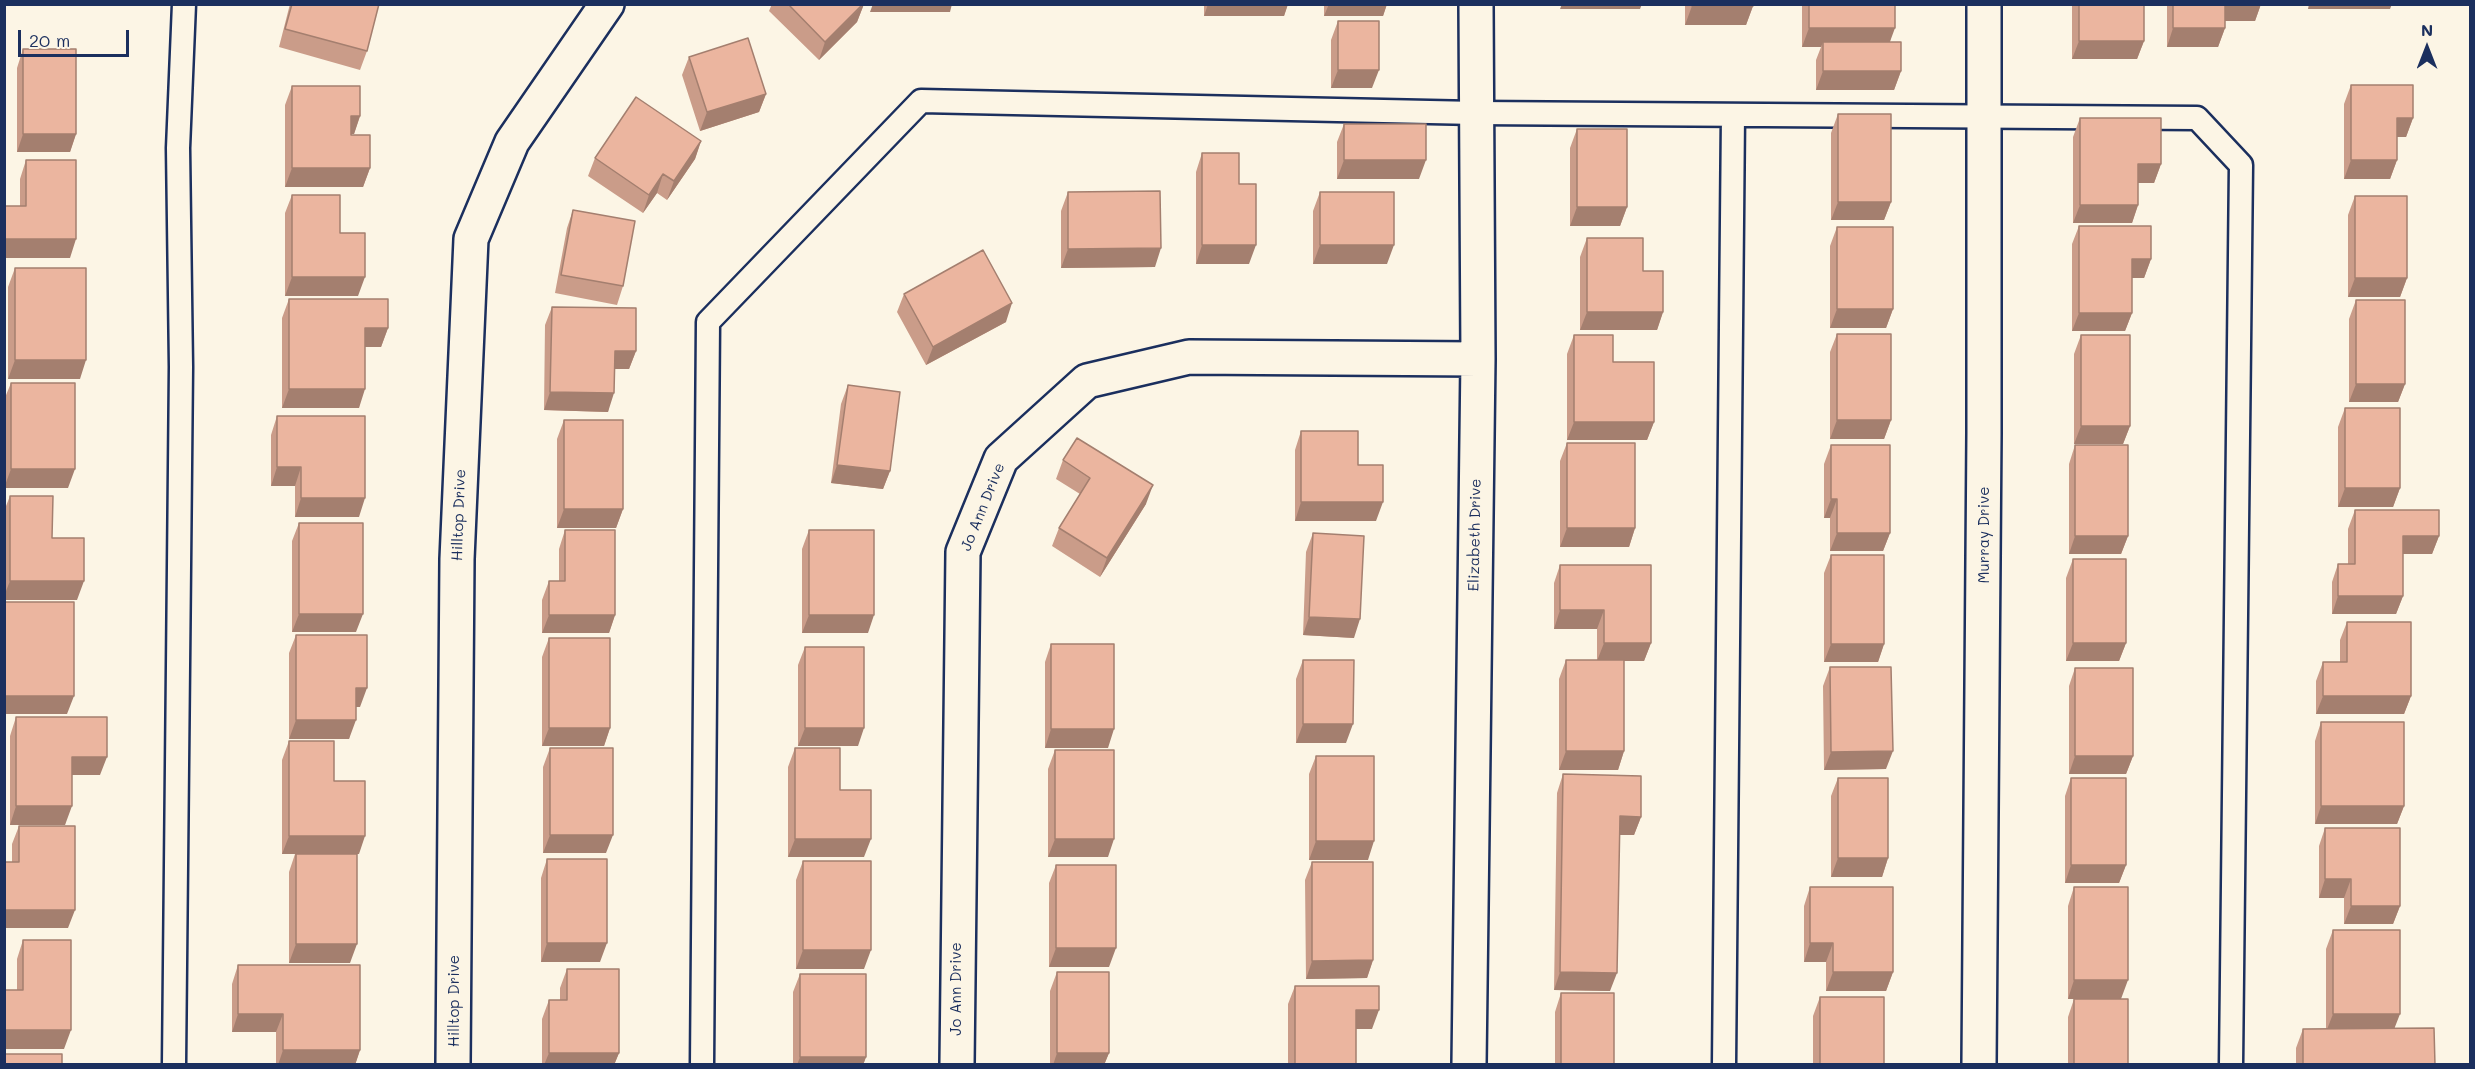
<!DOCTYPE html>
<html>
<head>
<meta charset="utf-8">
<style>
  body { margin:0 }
  #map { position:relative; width:2475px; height:1069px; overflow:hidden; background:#fcf5e5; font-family:Mali,sans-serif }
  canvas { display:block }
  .frame { position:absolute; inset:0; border:6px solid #1b2f5e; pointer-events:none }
  .north { position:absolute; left:2397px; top:18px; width:60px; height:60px; -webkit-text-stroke:4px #fcf5e5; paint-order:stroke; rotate:0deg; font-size:16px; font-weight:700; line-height:24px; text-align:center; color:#1b2f5e }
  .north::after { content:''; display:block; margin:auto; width:21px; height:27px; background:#1b2f5e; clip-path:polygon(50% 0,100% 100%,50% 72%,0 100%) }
  .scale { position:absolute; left:18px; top:30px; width:111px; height:27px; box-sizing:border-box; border:3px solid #1b2f5e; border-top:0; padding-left:8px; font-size:18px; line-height:21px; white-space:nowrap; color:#1b2f5e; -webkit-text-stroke:4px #fcf5e5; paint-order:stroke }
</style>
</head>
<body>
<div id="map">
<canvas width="2475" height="1069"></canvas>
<div class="frame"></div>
<div class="north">N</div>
<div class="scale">20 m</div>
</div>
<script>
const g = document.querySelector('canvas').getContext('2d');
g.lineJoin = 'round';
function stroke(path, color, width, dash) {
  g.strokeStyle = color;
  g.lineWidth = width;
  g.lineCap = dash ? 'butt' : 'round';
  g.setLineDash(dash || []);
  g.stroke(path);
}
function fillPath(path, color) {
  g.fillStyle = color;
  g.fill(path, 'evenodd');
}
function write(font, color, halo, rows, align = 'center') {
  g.font = font + ' Mali,sans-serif';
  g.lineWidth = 4.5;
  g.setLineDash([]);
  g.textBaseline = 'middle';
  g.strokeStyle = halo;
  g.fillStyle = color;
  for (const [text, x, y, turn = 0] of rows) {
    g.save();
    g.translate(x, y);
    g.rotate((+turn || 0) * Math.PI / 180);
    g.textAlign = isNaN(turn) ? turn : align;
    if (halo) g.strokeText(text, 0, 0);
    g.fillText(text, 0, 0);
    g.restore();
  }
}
const lane = new Path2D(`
  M174,1064L181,367L178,148L184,4
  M702,1064L708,322L921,101L1476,113L2197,118L2241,165L2231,1064
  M1724,1064L1733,115`);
const street = new Path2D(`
  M453,1064L457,559L471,239L512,142L607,4
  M957,1064L963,552L1001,459L1087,381L1189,357L1478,359
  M1469,1064L1478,359L1476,4
  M1979,1064L1984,433V4`);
const wall = new Path2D(`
  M290,4H379L367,51L360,70L279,47Z
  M772,4H864L857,22L819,60L769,11Z
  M1204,4H1288L1284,16H1204Z
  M1324,4H1387L1383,16H1324Z
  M1685,4H1753V6L1746,25H1685Z
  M1802,4H1895L1890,42L1901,71L1894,90H1816V60L1821,47H1802Z
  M2072,4H2144V41L2137,59H2072Z
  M2167,4H2261L2255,21H2225V28L2218,47H2167Z
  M1338,21L1372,88H1331V40Z
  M23,49L76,134L70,152H17V68Z
  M689,57L766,94L759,112L700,131L682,75Z
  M2351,85L2413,118L2406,137H2397V160L2390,179H2344V104Z
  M292,86L360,116L354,134H351L370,168L363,187H285V105Z
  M1838,114L1891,202L1884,220H1831V133Z
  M2080,118L2161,164L2154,183H2138V205L2132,223H2073V137Z
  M1344,124L1419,179H1337V142Z
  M1577,129L1627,207L1620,226H1570V148Z
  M701,141L695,159L667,200L657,193L643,213L588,176L595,158Z
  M1202,153L1239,184L1249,264H1196V172Z
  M26,160L70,258H4L20,206V179Z
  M1068,192L1155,267L1061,268V211Z
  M1320,192L1387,264H1313V211Z
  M292,195L340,233L358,296H285V213Z
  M2355,196L2407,278L2400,297H2348V215Z
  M573,210L623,286L617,305L555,293L567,228Z
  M2079,226L2151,259L2144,278H2132V313L2125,331H2072V244Z
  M1837,227L1893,309L1886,328H1830V246Z
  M1587,238L1643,271L1663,312L1657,330H1580V257Z
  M15,268L80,379H8V287Z
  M904,294L1006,322L926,365L897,312Z
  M289,299L388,328L381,347H365L359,408H282V318Z
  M2356,300L2405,384L2398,402H2349V319Z
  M552,307L636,351L629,369H615L608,412L544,410L545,325Z
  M1837,334L1891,420L1884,439H1830V352Z
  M1574,335L1613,362L1654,422L1647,440H1567V354Z
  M2081,335L2130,426L2123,444H2074V354Z
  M11,383L68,488H4V400Z
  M848,385L890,471L883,489L831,483L841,404Z
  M2345,408L2400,488L2393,507H2338V427Z
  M277,416L359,517H295V486H271V435Z
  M564,420L623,509L616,528H557V439Z
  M1301,431L1358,465L1376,521H1295V450Z
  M1567,443L1635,528L1629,547H1560V461Z
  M1831,445L1890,533L1883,551H1830V518H1824V464Z
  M2075,445L2128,536L2121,554H2069V464Z
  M1063,460L1146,504L1100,577L1052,546L1059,528L1080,494L1056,479Z
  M10,496L52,538L77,600H4V511Z
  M2355,510L2439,536L2432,554H2403V596L2396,614H2332V582L2338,564H2348V529Z
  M299,523L356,632H292V541Z
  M565,530L615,615L609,633H542V600L549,581H559V549Z
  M809,530L868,633H802V549Z
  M1313,533L1354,638L1303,635L1306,552Z
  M1831,555L1884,644L1878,662H1824V573Z
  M2073,559L2126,643L2119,661H2066V578Z
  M1560,565L1651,643L1644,661H1624V751L1618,770H1559V679L1566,660H1597V629H1554V583Z
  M2347,622L2411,696L2404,714H2316V681L2323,662H2340V640Z
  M296,635L360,707H356L349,739H289V653Z
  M549,638L610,728L604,746H542V657Z
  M1051,644L1108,748H1045V662Z
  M805,647L858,746H798V665Z
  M1303,660L1346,743H1296V679Z
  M1830,667L1886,769L1824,770L1823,686Z
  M2075,668L2133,756L2126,774H2069V686Z
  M16,717L100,775H72L65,825H10V736Z
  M2321,722L2404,806L2397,824H2315V741Z
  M289,741L334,781L359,854H357L350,963H289V872L295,854H282V760Z
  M550,748L606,853H543V767Z
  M795,748L840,790L864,857H788V767Z
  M1055,750L1108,857H1048V769Z
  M1316,756L1368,860H1309V774Z
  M1563,774L1641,817L1634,835H1619L1610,991L1554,990L1557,793Z
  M1838,778L1888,858L1882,877H1831V796Z
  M2071,778L2126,865L2119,883H2065V796Z
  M19,826L68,928H4L12,862V844Z
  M2325,828L2400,906L2393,924H2344V898H2319V846Z
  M547,859L600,962H541V878Z
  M803,861L864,969H796V880Z
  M1312,862L1373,960L1367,978L1306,979L1305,880Z
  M1056,865L1109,967H1049V883Z
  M1810,887L1893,972L1886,991H1826V962H1804V906Z
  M2074,887L2121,999L2128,1065H2068V1017L2074,999H2068V906Z
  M2333,930L2395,1028L2435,1065H2296V1048L2303,1029H2326V949Z
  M23,940L64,1049H4L17,990V959Z
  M238,965L360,1050L355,1065H276V1032H232V984Z
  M567,969L619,1053L614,1065H542V1019L549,1000H560V988Z
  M1057,972L1109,1053L1104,1065H1050V991Z
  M800,974L866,1057L863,1065H793V992Z
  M1295,986L1372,1029H1356V1065H1288V1004Z
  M1561,993L1614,1065H1555V1012Z
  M1820,997L1884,1065H1813V1016Z`);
const shadedWall = new Path2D(`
  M864,4L857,22L819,60L825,42Z
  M873,4H952L950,12H870Z
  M984,4H1063V6H983Z
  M1208,4H1288L1284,16H1204Z
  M1329,4H1387L1383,16H1324Z
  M1562,4H1642L1640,9H1560Z
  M2224,4H2261L2255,21H2218Z
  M2309,4H2392L2390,9H2308Z
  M1692,6H1753L1746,25H1685Z
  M1809,28H1895L1888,47L1823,42L1821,47H1802Z
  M2173,28H2225L2218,47H2167Z
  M2079,41H2144L2137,59H2072Z
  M1338,70H1379L1372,88H1331Z
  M1823,71H1901L1894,90H1816Z
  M766,94L759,112L700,131L707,112Z
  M351,116H360L354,134H345Z
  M2397,118H2413L2406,137H2390Z
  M23,134H76L70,152H17Z
  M701,141L695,159L667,200L674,181Z
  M1344,160H1426L1419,179H1337Z
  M2351,160H2397L2390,179H2344Z
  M2138,164H2161L2154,183H2132Z
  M292,168H370L363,187H285Z
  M663,174L657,193L643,213L649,195Z
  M1838,202H1891L1884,220H1831Z
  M2080,205H2138L2132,223H2073Z
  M1577,207H1627L1620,226H1570Z
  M4,239H76L70,258H4Z
  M1202,245H1256L1249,264H1196Z
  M1320,245H1394L1387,264H1313Z
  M1161,248L1155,267L1061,268L1068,249Z
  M2132,259H2151L2144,278H2125Z
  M292,277H365L358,296H285Z
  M2355,278H2407L2400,297H2348Z
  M1012,303L1006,322L926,365L933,347Z
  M1837,309H1893L1886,328H1830Z
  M1587,312H1663L1657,330H1580Z
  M2079,313H2132L2125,331H2072Z
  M365,328H388L381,347H359Z
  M615,351H636L629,369H609Z
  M15,360H86L80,379H8Z
  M2356,384H2405L2398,402H2349Z
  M289,389H365L359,408H282Z
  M550,392L614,393L608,412L544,410Z
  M1837,420H1891L1884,439H1830Z
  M1574,422H1654L1647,440H1567Z
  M2081,426H2130L2123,444H2074Z
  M837,465L890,471L883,489L831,483Z
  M277,467H301L295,486H271Z
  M11,469H75L68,488H4Z
  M1153,485L1146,504L1100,577L1107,558Z
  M2345,488H2400L2393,507H2338Z
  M301,498H365L359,517H295Z
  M1831,499H1837L1830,518H1824Z
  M1301,502H1383L1376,521H1295Z
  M564,509H623L616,528H557Z
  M1567,528H1635L1629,547H1560Z
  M1837,533H1890L1883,551H1830Z
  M2075,536H2128L2121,554H2069Z
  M2403,536H2439L2432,554H2396Z
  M10,581H84L77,600H4V596Z
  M2338,596H2403L2396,614H2332Z
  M1560,610H1604L1597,629H1554Z
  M299,614H363L356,632H292Z
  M549,615H615L609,633H542Z
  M809,615H874L868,633H802Z
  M1309,617L1360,619L1354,638L1303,635Z
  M1604,643H1651L1644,661H1597Z
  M2073,643H2126L2119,661H2066Z
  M1831,644H1884L1878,662H1824Z
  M356,688H367L360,707H349Z
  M5,696H74L67,714H4Z
  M2323,696H2411L2404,714H2316Z
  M296,720H356L349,739H289Z
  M1303,724H1353L1346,743H1296Z
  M549,728H610L604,746H542Z
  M805,728H864L858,746H798Z
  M1051,729H1114L1108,748H1045Z
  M1566,751H1624L1618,770H1559Z
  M1893,751L1886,769L1824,770L1831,752Z
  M2075,756H2133L2126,774H2069Z
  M72,757H107L100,775H65Z
  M16,806H72L65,825H10Z
  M2321,806H2404L2397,824H2315Z
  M1620,816L1641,817L1634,835H1613Z
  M550,835H613L606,853H543Z
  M289,836H365L359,854H282Z
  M795,839H871L864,857H788Z
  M1055,839H1114L1108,857H1048Z
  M1316,841H1374L1368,860H1309Z
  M1838,858H1888L1882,877H1831Z
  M2071,865H2126L2119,883H2065Z
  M2325,879H2351L2344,898H2319Z
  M2351,906H2400L2393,924H2344Z
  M4,910H75L68,928H4Z
  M547,943H607L600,962H541Z
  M1810,943H1833L1826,962H1804Z
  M296,944H357L350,963H289Z
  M1056,948H1116L1109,967H1049Z
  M803,950H871L864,969H796Z
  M1373,960L1367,978L1306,979L1312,961Z
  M1560,972L1617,973L1610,991L1554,990Z
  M1833,972H1893L1886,991H1826Z
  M2074,980H2128L2121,999H2068Z
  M1356,1010H1379L1372,1029H1349Z
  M238,1014H283L276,1032H232Z
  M2333,1014H2400L2393,1032H2326Z
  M4,1030H71L64,1049H4Z
  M283,1050H360L355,1065H278Z
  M549,1053H619L614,1065H544Z
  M1057,1053H1109L1104,1065H1053Z
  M800,1057H866L863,1065H797Z
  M1295,1064H1356V1065H1294Z`);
const building = new Path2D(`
  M292,4H379L367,51L285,29Z
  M788,4H863L825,42Z
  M1692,4H1753V6H1692Z
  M1809,4H1895V28H1809Z
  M2079,4H2144V41H2079Z
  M2173,4H2225V28H2173Z
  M1338,21H1379V70H1338Z
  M748,38L766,94L707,112L689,57Z
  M1823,42H1901V71H1823Z
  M23,49H76V134H23Z
  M2351,85H2413V118H2397V160H2351Z
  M292,86H360V116H351V135H370V168H292Z
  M636,97L701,141L674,181L663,174L649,195L595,158Z
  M1838,114H1891V202H1838Z
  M2080,118H2161V164H2138V205H2080Z
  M1344,124H1426V160H1344Z
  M1577,129H1627V207H1577Z
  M1202,153H1239V184H1256V245H1202Z
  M26,160H76V239H4V206H26Z
  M1160,191L1161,248L1068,249V192Z
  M1320,192H1394V245H1320Z
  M292,195H340V233H365V277H292Z
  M2355,196H2407V278H2355Z
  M573,210L635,221L623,286L561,275Z
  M2079,226H2151V259H2132V313H2079Z
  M1837,227H1893V309H1837Z
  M1587,238H1643V271H1663V312H1587Z
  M983,250L1012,303L933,347L904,294Z
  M15,268H86V360H15Z
  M289,299H388V328H365V389H289Z
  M2356,300H2405V384H2356Z
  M552,307L636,308V351H615L614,393L550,392Z
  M1837,334H1891V420H1837Z
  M1574,335H1613V362H1654V422H1574Z
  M2081,335H2130V426H2081Z
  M11,383H75V469H11Z
  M848,385L900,392L890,471L837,465Z
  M2345,408H2400V488H2345Z
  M277,416H365V498H301V467H277Z
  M564,420H623V509H564Z
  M1301,431H1358V465H1383V502H1301Z
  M1077,438L1153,485L1107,558L1059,528L1090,478L1063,460Z
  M1567,443H1635V528H1567Z
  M1831,445H1890V533H1837V499H1831Z
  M2075,445H2128V536H2075Z
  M10,496H53L52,538H84V581H10Z
  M2355,510H2439V536H2403V596H2338V564H2355Z
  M299,523H363V614H299Z
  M565,530H615V615H549V581H565Z
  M809,530H874V615H809Z
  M1313,533L1364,536L1360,619L1309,617Z
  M1831,555H1884V644H1831Z
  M2073,559H2126V643H2073Z
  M1560,565H1651V643H1604V610H1560Z
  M5,602H74V696H5Z
  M2347,622H2411V696H2323V662H2347Z
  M296,635H367V688H356V720H296Z
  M549,638H610V728H549Z
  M1051,644H1114V729H1051Z
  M805,647H864V728H805Z
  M1303,660H1354L1353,724H1303Z
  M1566,660H1624V751H1566Z
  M1830,667H1891L1893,751L1831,752Z
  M2075,668H2133V756H2075Z
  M16,717H107V757H72V806H16Z
  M2321,722H2404V806H2321Z
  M289,741H334V781H365V836H289Z
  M550,748H613V835H550Z
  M795,748H840V790H871V839H795Z
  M1055,750H1114V839H1055Z
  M1316,756H1374V841H1316Z
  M1563,774L1641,776V817L1620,816L1617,973L1560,972Z
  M1838,778H1888V858H1838Z
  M2071,778H2126V865H2071Z
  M19,826H75V910H4V862H19Z
  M2325,828H2400V906H2351V879H2325Z
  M296,854H357V944H296Z
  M547,859H607V943H547Z
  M803,861H871V950H803Z
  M1312,862H1373V960L1312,961Z
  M1056,865H1116V948H1056Z
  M1810,887H1893V972H1833V943H1810Z
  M2074,887H2128V980H2074Z
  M2333,930H2400V1014H2333Z
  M23,940H71V1030H4V990H23Z
  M238,965H360V1050H283V1014H238Z
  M567,969H619V1053H549V1000H567Z
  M1057,972H1109V1053H1057Z
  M800,974H866V1057H800Z
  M1295,986H1379V1010H1356V1064H1295Z
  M1561,993H1614V1065H1561Z
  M1820,997H1884V1065H1820Z
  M2074,999H2128V1065H2074Z
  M2434,1028L2435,1065H2303V1029Z
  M5,1054H62V1065H5Z`);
const streetNames = [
  ["Jo Ann Drive",983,507,-68],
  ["Hilltop Drive",459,515,-88],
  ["Elizabeth Drive",1475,535,-89],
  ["Murray Drive",1984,535,-90],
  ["Jo Ann Drive",956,989,-90],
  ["Hilltop Drive",454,1001,-90]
];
stroke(lane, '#1b2f5e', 27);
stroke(street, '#1b2f5e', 38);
stroke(lane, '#fcf5e5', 22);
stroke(street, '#fcf5e5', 33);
fillPath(wall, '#ca9c89');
fillPath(shadedWall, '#a47f6f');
fillPath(building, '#ebb59f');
stroke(building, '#a47f6f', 1.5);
write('15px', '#1b2f5e', '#fcf5e5', streetNames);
</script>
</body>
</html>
